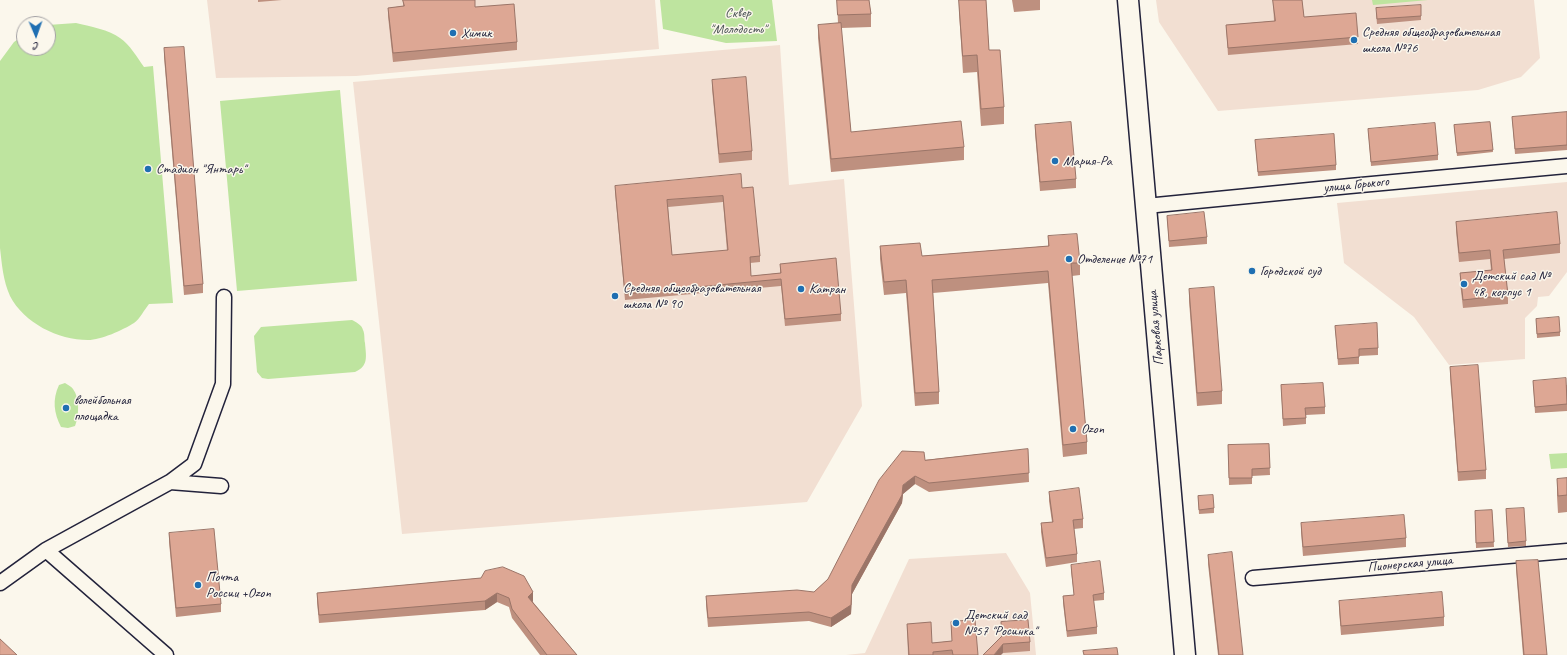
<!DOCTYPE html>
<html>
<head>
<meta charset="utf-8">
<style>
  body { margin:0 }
  #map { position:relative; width:1567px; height:655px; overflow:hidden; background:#fbf7ec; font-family:Caveat,sans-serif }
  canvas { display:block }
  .north { position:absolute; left:16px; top:16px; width:40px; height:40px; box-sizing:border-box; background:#fbf7ec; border:1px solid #a4a2a5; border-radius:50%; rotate:178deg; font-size:11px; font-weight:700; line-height:16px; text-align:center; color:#22223b }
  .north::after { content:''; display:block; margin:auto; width:14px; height:18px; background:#1f6fb2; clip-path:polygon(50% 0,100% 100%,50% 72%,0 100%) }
</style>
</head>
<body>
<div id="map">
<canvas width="1567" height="655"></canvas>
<div class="north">С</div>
</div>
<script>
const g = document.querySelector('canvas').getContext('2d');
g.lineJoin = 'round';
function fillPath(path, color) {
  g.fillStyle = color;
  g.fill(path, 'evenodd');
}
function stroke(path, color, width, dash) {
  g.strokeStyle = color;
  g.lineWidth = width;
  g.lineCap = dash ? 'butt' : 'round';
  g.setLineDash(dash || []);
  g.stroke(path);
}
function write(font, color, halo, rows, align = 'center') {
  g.font = font + ' Caveat,sans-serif';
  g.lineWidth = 3;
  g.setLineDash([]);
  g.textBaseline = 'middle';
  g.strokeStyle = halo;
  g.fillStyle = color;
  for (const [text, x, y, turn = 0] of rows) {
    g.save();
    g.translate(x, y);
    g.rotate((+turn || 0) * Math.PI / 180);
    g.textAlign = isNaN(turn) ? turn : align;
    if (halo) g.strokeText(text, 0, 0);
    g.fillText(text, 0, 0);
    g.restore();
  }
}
const built = new Path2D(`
  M207,0H655L659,49L356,76L216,78Z
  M1156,0H1534L1540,58L1521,77L1478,90L1218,111L1159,22Z
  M780,45L789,185L844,179L862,406L807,502L402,534L353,82Z
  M1567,182V272L1549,296L1538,297L1537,306L1525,318V359L1449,365L1414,317L1344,263L1337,203Z
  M1006,553L1030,593L1036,655H846L865,653L909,559Z`);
const green = new Path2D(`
  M660,0H772L777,41L726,43L663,29Z
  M1372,0H1428L1373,5Z
  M76,23C89,26 110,30 120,38C130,45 137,57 144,67L153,66L173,303L149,304C144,310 140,319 134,323C123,330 101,340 88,340C58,340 24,323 10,296C3,280 2,265 0,248V61L14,42L24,35V48H48V25Z
  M340,90L357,281L237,291L220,101Z
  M352,320C356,322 362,325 363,330C365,334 364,339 365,343C366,356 369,366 355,372L268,379L262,378L257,372L254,336L261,327Z
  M65,383C68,385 72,387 73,389C80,398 79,416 75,426L68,428L61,427C54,413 52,400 59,385Z
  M1567,453V468L1551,469L1549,454Z`);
const street = new Path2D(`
  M1146,206L1350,186L1567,166
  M170,482L221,486
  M46,550L166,655
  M1253,578L1567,551
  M0,583L46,550L170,482L194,464L223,384L224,297`);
const secondary = new Path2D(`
  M1128,0L1185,655`);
const wall = new Path2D(`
  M258,0H282L258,2Z
  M403,0H475V7L517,42V50L393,62L388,16V8L403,6Z
  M837,0H869L871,14V27L841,28L851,132L964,147V160L831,172L818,38V25L838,23Z
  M959,0H986L989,50L1004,107V124L981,126L977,72L963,73L959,12Z
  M1012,0H1040V10L1014,12Z
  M1273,0H1302L1304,17L1358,37V44L1228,55L1226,25L1274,21Z
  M1376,13L1421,16V20L1377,24Z
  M164,48L203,284V293L184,295L164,57Z
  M712,80L752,151V160L719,163L712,88Z
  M1567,112V150L1515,154L1512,117Z
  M1490,122L1493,152L1457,156L1454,125Z
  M1035,125L1076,179V188L1040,191L1035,133Z
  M1368,129L1438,155V160L1371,166Z
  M1255,140L1336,165V170L1258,176Z
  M615,186L742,188L760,256V262L750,263L751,276L780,273V264L841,314V321L785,326L781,286L625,300L615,192ZM723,202L727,251L672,255L668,207Z
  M1167,216L1207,237V244L1169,247Z
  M1456,222L1560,244V253L1504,259L1508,295V304L1463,308L1460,282V273L1491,270L1490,259L1459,262L1456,231Z
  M1048,236L1080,263V275L1072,276L1087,442V454L1063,457L1048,283L933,293L939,392V404L915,406L906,293L884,295L880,259V246L922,256L1048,246Z
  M1189,289L1222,391V404L1197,406L1189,301Z
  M1536,319L1560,332V336L1537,338Z
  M1335,326L1378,348V355L1359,356V364L1338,365Z
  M1450,367L1486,470V479L1458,481L1450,376Z
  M1533,381L1567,385V411L1535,413Z
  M1281,385L1325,407V414L1306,415V424L1283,426Z
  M1269,444L1270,475L1252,476V484L1229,485L1228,445Z
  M1028,449L1029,482L929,492L915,484L903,494L902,503L852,594L851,614L831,627L809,621L708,627L706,605V596L814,592L828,579L925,460Z
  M1567,478V512L1558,513L1557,496V479Z
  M1049,492L1083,519V528L1074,529L1077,554V562L1046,567L1041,532V523L1052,522L1049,501Z
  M1198,496L1214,508V513L1199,514Z
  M1506,509L1526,541V546L1508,547Z
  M1492,510L1494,547L1476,548L1475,511Z
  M1301,523L1406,538V547L1303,556L1301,532Z
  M169,533L221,604V612L176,617L169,542Z
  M1208,555L1243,655H1218L1208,564Z
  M1516,561L1547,655H1523L1516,570Z
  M1071,565L1104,593V600L1093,601L1097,627V634L1067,637L1063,603V596L1074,595L1071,571Z
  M481,578L533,601V602L577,655H540L512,618L509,607L497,602L485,610L319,623L317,602V593Z
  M1339,601L1444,617V626L1341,635L1339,610Z
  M951,622L978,655H908L907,624L932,643L952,641Z
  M1001,622L1030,642V651L1003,653Z`);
const shadedWall = new Path2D(`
  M915,476V484L903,494L902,503L852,594L851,614L831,627V618L903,485Z
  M533,592V601L528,605V597Z
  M497,593V602L485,610V601Z
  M1003,644V653L1001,655H994Z`);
const building = new Path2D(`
  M403,0H475V7L514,4L517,42L393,53L388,8L404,6Z
  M837,0H869L871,14L838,15Z
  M959,0H986L989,50H1000L1004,107L981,109L977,55L963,56Z
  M1273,0H1302L1304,17L1356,13L1358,37L1228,48L1226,25L1275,21Z
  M1421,5V16L1377,19L1376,8Z
  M841,23L851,132L961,121L964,147L831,159L818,25Z
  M184,47L203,284L184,286L164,48Z
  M746,77L752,151L719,154L712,80Z
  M1567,112V145L1515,149L1512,117Z
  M1071,122L1076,179L1040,182L1035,125Z
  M1490,122L1493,150L1457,153L1454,125Z
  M1435,123L1438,155L1371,162L1368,129Z
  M1334,134L1336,165L1258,172L1255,140Z
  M741,174L742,188L753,187L760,256L750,257L751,276L781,273L780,264L836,258L841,314L785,319L781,279L625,294L615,186ZM723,196L728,250L672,255L667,200Z
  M1204,212L1207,237L1169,241L1167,216Z
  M1557,212L1560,244L1503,250L1508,295L1463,300L1460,273L1492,270L1490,250L1459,253L1456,222Z
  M1077,234L1080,263H1071L1087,442L1063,445L1048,271L932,280L939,392L915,393L906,280L884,282L880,246L920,243L922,256L1049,246L1048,236Z
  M1214,287L1222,391L1197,393L1189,289Z
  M1559,317L1560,332L1537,334L1536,319Z
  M1377,323L1378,348L1359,349V357L1338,359L1335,326Z
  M1478,365L1486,470L1458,472L1450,367Z
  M1566,378L1567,404L1535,407L1533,381Z
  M1323,383L1325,407L1305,408L1306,418L1283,419L1281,385Z
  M1269,444L1270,468L1252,469V478H1229L1228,445Z
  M1028,449L1029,473L929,483L915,476L903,485L902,495L852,585L851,605L831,618L809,612L708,618L706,596L797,590L814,592L828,579L879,480L902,451L924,452L925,460Z
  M1567,478V495L1558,496L1557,479Z
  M1079,488L1083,519L1073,520L1077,554L1046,558L1041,523L1053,522L1049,492Z
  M1213,495L1214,508L1199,510L1198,496Z
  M1524,508L1526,541L1508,543L1506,509Z
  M1492,510L1494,542L1476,543L1475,511Z
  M1404,515L1406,538L1303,547L1301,523Z
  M214,529L221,604L176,608L169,533Z
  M1232,552L1243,655H1219L1208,555Z
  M1538,560L1547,655H1524L1516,561Z
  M1100,561L1104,593L1093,595L1097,627L1067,631L1063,596L1074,595L1071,565Z
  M503,567L524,576L533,592L528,597L577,655H547L512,609L509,598L497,593L485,601L319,615L317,593L481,578L485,571Z
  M1442,592L1444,617L1341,626L1339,601Z
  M975,620L978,655H953L952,650L933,652V655H909L907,624L931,622L932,643L952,641L951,622Z
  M1028,620L1030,642L1003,644L994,655H983L1002,636L1001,622Z
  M0,639L17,655H0Z
  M1117,648L1118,655H1084L1083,651Z`);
const markers = [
  [453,33,4,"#1f6fb2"],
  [1354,40,4,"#1f6fb2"],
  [1055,161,4,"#1f6fb2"],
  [148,169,4,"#1f6fb2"],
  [1069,259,4,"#1f6fb2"],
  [1252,271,4,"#1f6fb2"],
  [1464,284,4,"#1f6fb2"],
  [801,289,4,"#1f6fb2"],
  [615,296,4,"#1f6fb2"],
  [66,408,4,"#1f6fb2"],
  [1073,429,4,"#1f6fb2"],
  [198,585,4,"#1f6fb2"],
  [956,623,4,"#1f6fb2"]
];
const parkNames = [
  ["Сквер",738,13],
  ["\"Молодость\"",738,29]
];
const poiNames = [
  ["Средняя общеобразовательная",1362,32],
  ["школа №76",1362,48],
  ["Химик",461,33],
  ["Мария-Ра",1063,161],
  ["Стадион \"Янтарь\"",156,169],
  ["Отделение №71",1077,259],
  ["Городской суд",1260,271],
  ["Детский сад №",1472,276],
  ["48, корпус 1",1472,292],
  ["Средняя общеобразовательная",623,288],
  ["школа № 90",623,304],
  ["Катран",809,289],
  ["волейбольная",74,400],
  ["площадка",74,416],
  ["Ozon",1081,429],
  ["Почта",206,577],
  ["России +Ozon",206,593],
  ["Детский сад",964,615],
  ["№57 \"Росинка\"",964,631]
];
const streetNames = [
  ["улица Горького",1356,185,-6],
  ["Парковая улица",1156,328,-95],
  ["Пионерская улица",1410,564,-5]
];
fillPath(built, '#f2dfd2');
fillPath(green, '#bee49f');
stroke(street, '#22223b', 17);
stroke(secondary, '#22223b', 23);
stroke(street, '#fbf7ec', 14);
stroke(secondary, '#fbf7ec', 20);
fillPath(wall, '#be907f');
fillPath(shadedWall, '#9b7568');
fillPath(building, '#dda794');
stroke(building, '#9b7568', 1);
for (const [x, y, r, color] of markers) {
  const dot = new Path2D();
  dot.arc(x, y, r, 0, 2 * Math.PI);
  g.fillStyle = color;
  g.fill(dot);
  stroke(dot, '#fbf7ec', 1.5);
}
write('14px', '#495254', '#fbf7ec', parkNames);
write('14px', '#22223b', '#fbf7ec', poiNames, 'left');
write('14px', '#22223b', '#fbf7ec', streetNames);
</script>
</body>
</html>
